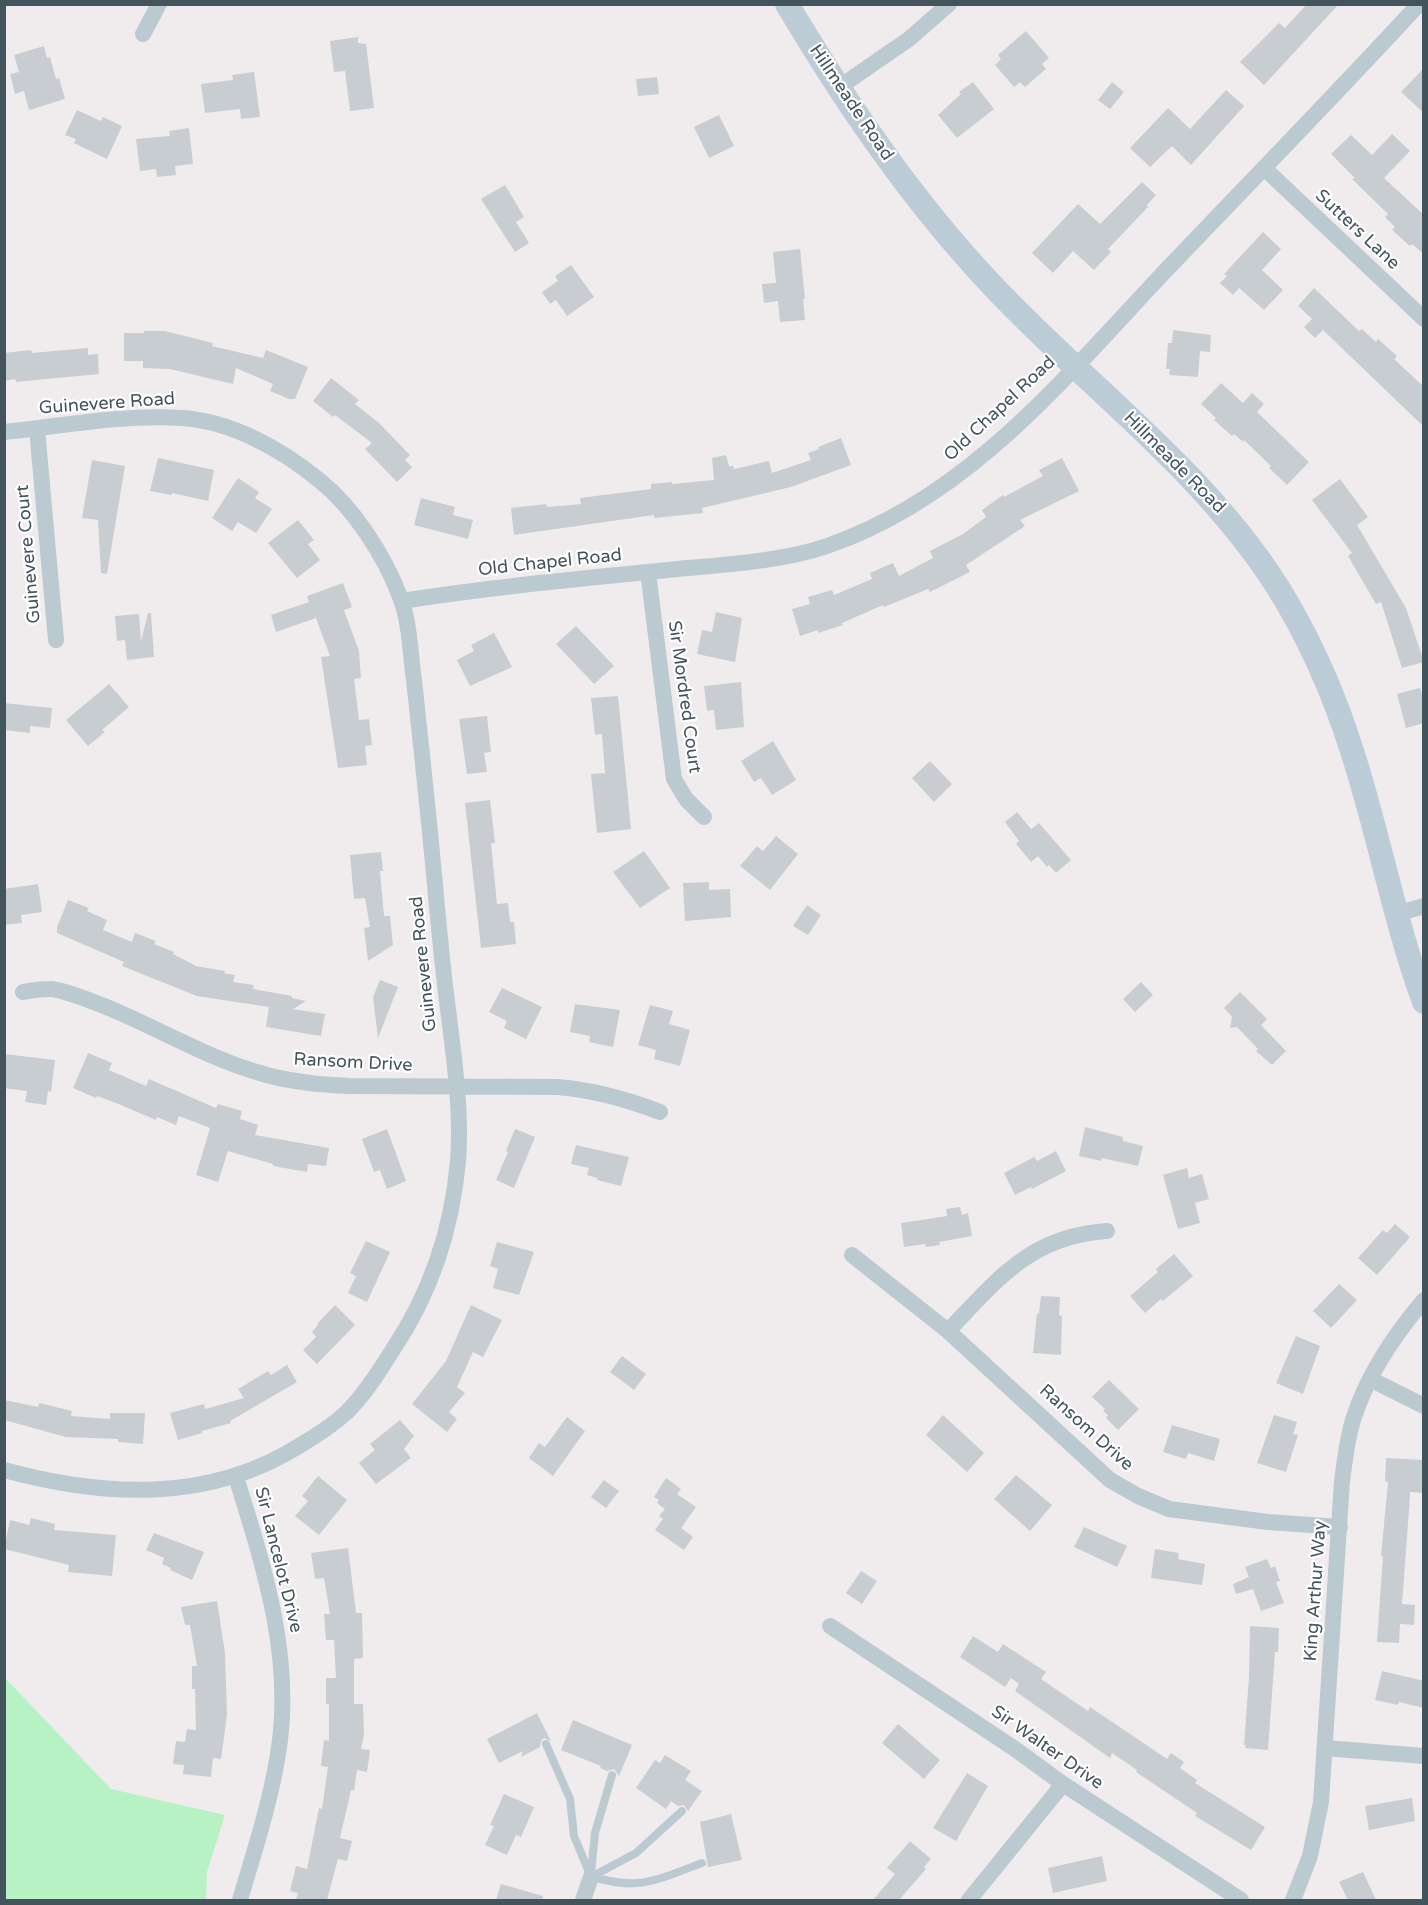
<!DOCTYPE html>
<html>
<head>
<meta charset="utf-8">
<style>
  body { margin:0 }
  #map { position:relative; width:1428px; height:1905px; overflow:hidden; background:#f0eced; font-family:"Varela Round",sans-serif }
  canvas { display:block }
  .frame { position:absolute; inset:0; border:6px solid #43545c; pointer-events:none }
</style>
</head>
<body>
<div id="map">
<canvas width="1428" height="1905"></canvas>
<div class="frame"></div>
</div>
<script>
const g = document.querySelector('canvas').getContext('2d');
g.lineJoin = 'round';
function fillPath(path, color) {
  g.fillStyle = color;
  g.fill(path, 'evenodd');
}
function stroke(path, color, width, dash) {
  g.strokeStyle = color;
  g.lineWidth = width;
  g.lineCap = dash ? 'butt' : 'round';
  g.setLineDash(dash || []);
  g.stroke(path);
}
function write(font, color, halo, rows, align = 'center') {
  g.font = font + ' "Varela Round",sans-serif';
  g.lineWidth = 4.5;
  g.setLineDash([]);
  g.textBaseline = 'middle';
  g.strokeStyle = halo;
  g.fillStyle = color;
  for (const [text, x, y, turn = 0] of rows) {
    g.save();
    g.translate(x, y);
    g.rotate((+turn || 0) * Math.PI / 180);
    g.textAlign = isNaN(turn) ? turn : align;
    if (halo) g.strokeText(text, 0, 0);
    g.fillText(text, 0, 0);
    g.restore();
  }
}
const green = new Path2D(`
  M4,1677L111,1789L225,1815L207,1872L206,1900H5Z`);
const building = new Path2D(`
  M1307,4H1339L1264,85L1240,62L1279,23L1285,28Z
  M1026,31L1049,58L1042,64L1046,69L1025,87L1020,82L1014,87L995,65L1001,59L998,55Z
  M358,37V43L366,44L374,108L350,111L345,71L334,72L330,41Z
  M44,46L47,58L50,57L56,79L59,78L65,99L29,110L24,91L15,94L10,74L19,72L14,55Z
  M1424,68V113L1401,92Z
  M254,72L260,117L241,119L240,109L205,113L201,84L233,80L232,75Z
  M657,77L659,94L638,96L636,79Z
  M973,82L994,109L957,138L938,115L961,94L959,92Z
  M1112,82L1124,92L1110,109L1098,100Z
  M1226,90L1244,106L1191,165L1172,146L1150,167L1130,148L1168,108L1190,129Z
  M77,110L101,121L103,117L122,126L107,159L74,143L76,139L65,135Z
  M719,115L734,146L709,158L694,127Z
  M189,128L193,164L175,166L176,175L157,177L156,169L140,171L136,139L170,136L169,131Z
  M1392,134L1410,151L1384,178L1424,215V254L1412,244L1410,246L1392,230L1395,227L1385,217L1388,214L1352,179L1355,178L1331,154L1351,135L1372,155Z
  M1142,182L1156,195L1147,205L1148,207L1108,249L1111,252L1094,270L1073,251L1053,273L1032,253L1078,204L1100,224Z
  M505,185L524,217L516,222L529,243L515,252L481,199Z
  M1263,232L1281,249L1262,270L1283,290L1264,310L1239,288L1233,295L1220,283L1227,276L1224,274Z
  M800,249L805,299H803L805,320L780,322L778,301L764,303L762,284L776,283L773,252Z
  M571,265L594,297L567,316L556,300L550,304L542,292L558,281L555,276Z
  M1314,288L1359,331L1362,329L1376,342L1378,339L1397,356L1394,359L1424,387V427L1323,330L1315,338L1304,327L1312,319L1298,306Z
  M1173,330L1211,335L1210,352L1200,351L1198,377L1169,375L1170,369H1166L1168,343H1172Z
  M144,331H165L213,343L212,346L263,358L266,350L308,367L295,399H289L270,391L273,384L236,368L233,384L170,369L143,368V361H124V333H144Z
  M88,348V355L98,354L99,374L16,382L15,379L4,381V353L31,350L32,353Z
  M331,378L359,400L355,404L379,423L410,455L405,460L412,467L397,482L365,449L372,443L335,415L333,417L313,401Z
  M1221,383L1243,403L1252,393L1264,404L1257,412L1309,462L1287,485L1269,468L1271,466L1244,440L1243,442L1234,434L1232,436L1214,420L1216,418L1201,404Z
  M841,438L851,465L791,487L702,508L703,513L654,518V515L514,535L511,508L546,504L547,507L581,504L580,498L651,489V484L672,482V484L714,480L712,458L726,455L729,466H733L734,469L769,461L772,473L811,460L808,453L819,449L818,447Z
  M158,458L214,470L208,501L172,493L171,495L150,491Z
  M1062,458L1079,491L1020,520L1025,526L966,565L970,572L930,592L928,589L884,607L883,605L842,623L843,625L818,633V630L800,636L792,609L810,604L808,597L832,590L834,595L872,579L870,573L893,563L899,576L933,558L930,551L963,534L986,517L982,510L1003,495L1004,497L1043,476L1039,470Z
  M92,460L125,466L107,574L101,573L98,520L82,518Z
  M238,478L259,492L255,498L272,509L256,533L238,522L232,531L212,518Z
  M1340,479L1368,517L1357,525L1406,608L1424,662L1402,668L1381,602L1376,604L1348,556L1352,553L1312,500Z
  M421,498L455,507L453,515L473,520L468,539L414,525Z
  M298,520L314,540L308,544L320,560L297,578L268,543Z
  M343,583L352,607L344,610L359,651L361,678L354,679L359,720L369,719L372,745L365,746L367,765L338,768L321,657L330,656L316,618L276,632L271,615L309,602L307,596Z
  M716,612L742,618L735,662L697,654L702,630L712,632Z
  M148,613H151L154,657L127,660L125,640L117,641L115,616L139,614L141,641Z
  M576,626L614,666L594,684L556,644Z
  M494,633L512,667L470,686L457,660L474,651L471,645Z
  M741,682L744,727L716,730L714,710L707,711L704,686Z
  M109,684L129,707L102,730L105,732L88,746L66,720Z
  M1420,688L1424,701V723L1406,728L1397,694Z
  M618,696L631,829L597,833L591,774L605,773L602,734L595,735L591,698Z
  M4,703L52,708L50,728L30,726V733L4,730Z
  M487,716L491,752L484,753L487,772L467,774L459,719Z
  M773,741L796,780L772,795L761,778L754,782L741,761Z
  M930,761L952,784L934,802L912,778Z
  M490,800L495,843H491L497,904L508,903L510,922H514L516,944L481,948L465,803Z
  M1017,812L1031,829L1039,823L1071,860L1056,873L1049,865L1047,867L1038,856L1031,862L1016,844L1019,841L1005,822Z
  M776,836L798,854L770,890L740,866L757,846L763,851Z
  M644,851L670,888L640,908L613,872Z
  M381,852L383,871H380L384,916H390L393,945L368,961L364,928L370,927L365,898L354,899L350,855Z
  M709,882V890L730,889L731,917L685,921L683,883Z
  M38,884L42,912L21,915L22,923L4,925V889Z
  M68,900L89,908L87,911L107,920L103,930L132,942L135,933L156,941L154,944L174,952L173,954L196,966L225,971L224,973L235,975L233,982L254,985L253,989L292,996V998L306,1001L293,1009L325,1014L321,1036L266,1027L269,1007L197,996L122,966L124,962L57,933V927Z
  M807,905L821,915L808,935L793,926Z
  M380,980L398,987L378,1038L373,997Z
  M1141,982L1153,995L1135,1012L1123,999Z
  M502,988L542,1007L526,1039L504,1028L507,1021L489,1012Z
  M1240,992L1267,1019L1261,1025L1286,1051L1272,1065L1256,1051L1258,1049L1237,1027L1230,1028L1232,1017L1224,1008Z
  M575,1004L620,1010L613,1047L589,1042L590,1036L570,1032Z
  M650,1005L673,1011L669,1024L690,1030L680,1066L654,1059L656,1050L638,1045Z
  M88,1053L112,1063L109,1070L146,1086L149,1079L216,1108L218,1104L242,1111L240,1119L258,1125L255,1135L329,1148L326,1166L308,1164L307,1172L273,1166V1164L228,1151L218,1182L196,1175L210,1128L179,1116L176,1125L157,1117L156,1120L116,1103L97,1096L96,1098L73,1088Z
  M4,1054L55,1060L51,1092L48,1091L46,1105L25,1102L27,1091L4,1088Z
  M1085,1127L1123,1137V1141L1143,1146L1138,1166L1102,1158L1101,1161L1079,1156Z
  M387,1129L406,1181L387,1189L380,1170L374,1172L362,1139Z
  M515,1129L535,1137L514,1188L496,1180L508,1152L506,1151Z
  M576,1145L629,1157L621,1186L597,1180V1178L587,1175L589,1168L571,1164Z
  M1056,1151L1066,1171L1032,1189L1031,1187L1015,1195L1004,1173L1034,1157L1037,1161Z
  M1187,1168L1189,1178L1202,1174L1209,1199L1195,1203L1200,1223L1178,1229L1163,1175Z
  M960,1207L962,1215L968,1213L972,1236L939,1242L940,1245L926,1247L925,1244L904,1247L901,1223L947,1216L946,1209Z
  M1395,1224L1410,1237L1377,1275L1358,1258L1383,1230L1387,1233Z
  M366,1241L390,1252L367,1302L348,1293L356,1276L350,1273Z
  M497,1242L534,1252L519,1295L493,1288L498,1269L490,1266Z
  M1174,1254L1193,1276L1163,1301L1161,1299L1145,1313L1130,1296L1158,1272L1156,1269Z
  M1339,1284L1357,1300L1331,1328L1313,1311Z
  M1041,1296L1060,1297L1059,1315L1062,1316L1061,1355L1033,1353L1037,1313L1039,1314Z
  M335,1305L355,1325L317,1364L303,1350L316,1337L312,1332L318,1325L317,1324Z
  M471,1305L502,1320L483,1357L473,1352L457,1387L465,1393L449,1412L457,1419L447,1432L412,1404L446,1361Z
  M1296,1336L1320,1346L1303,1394L1276,1383Z
  M622,1356L646,1374L634,1390L610,1372Z
  M287,1365L297,1382L230,1421L231,1423L202,1431V1433L178,1440L170,1413L204,1404L205,1409L244,1398L238,1389L268,1371L271,1375Z
  M1109,1380L1139,1409L1118,1430L1106,1418L1108,1415L1103,1411L1105,1409L1092,1397Z
  M4,1400L38,1407L39,1403L72,1411L71,1416L110,1419V1413H145L143,1444L118,1442V1439L66,1437L4,1420Z
  M943,1415L984,1453L967,1472L926,1435Z
  M1274,1415L1297,1422L1293,1434L1298,1435L1286,1472L1257,1463Z
  M567,1417L585,1431L553,1476L529,1458L539,1443L545,1447Z
  M400,1420L414,1436L404,1449L411,1458L376,1484L359,1463L375,1450L370,1444Z
  M1172,1425L1220,1439L1214,1461L1188,1453L1186,1459L1163,1452Z
  M1386,1458L1424,1460V1493L1410,1492V1496L1402,1604L1415,1605L1414,1625L1400,1624L1399,1643L1377,1642L1383,1556H1381L1388,1482L1385,1481Z
  M1016,1475L1052,1505L1030,1531L994,1499Z
  M318,1476L347,1500L319,1535L295,1516L308,1501L302,1496Z
  M666,1478L681,1489L677,1494L696,1507L681,1528L693,1537L684,1550L655,1530L663,1519L659,1516L665,1509L657,1503L659,1500L654,1497Z
  M604,1480L619,1491L606,1508L591,1497Z
  M31,1518L55,1524L54,1530L116,1535L112,1576L68,1572L69,1565L4,1549L10,1520L29,1525Z
  M1084,1527L1127,1546L1117,1567L1074,1547Z
  M154,1533L204,1552L192,1580L170,1570L171,1568L162,1564L164,1558L146,1550Z
  M348,1548L356,1613H362L363,1658L354,1659V1704H363L364,1735L361,1749L370,1750L367,1772L357,1770L354,1791L351,1790L340,1838L352,1841L347,1861L338,1859L327,1900H296L298,1893L290,1891L296,1866L307,1869L319,1808L322,1809L328,1767L321,1766L324,1740L329,1741V1704H326V1678H336L334,1640H326L324,1614H330L324,1578L315,1579L311,1553Z
  M1155,1549L1179,1553L1178,1559L1205,1564L1202,1585L1151,1578Z
  M1267,1559L1271,1568L1275,1566L1280,1581L1276,1582L1284,1603L1261,1611L1253,1589L1236,1594L1233,1584L1249,1577L1245,1567Z
  M861,1571L877,1581L862,1604L846,1593Z
  M217,1601L225,1653L227,1715L221,1759L213,1758L211,1777L183,1774L184,1765L173,1764L176,1741L185,1742L187,1729L196,1730L195,1689H192V1666H197L190,1625H185L181,1607Z
  M1250,1626L1279,1628L1278,1652H1275L1268,1750L1245,1748L1246,1745H1244L1249,1677Z
  M973,1636L998,1652L1003,1644L1046,1672L1041,1679L1088,1711L1090,1707L1167,1759L1171,1753L1184,1762L1180,1768L1197,1780L1195,1783L1265,1827L1251,1850L1195,1816L1197,1813L1136,1772L1137,1770L1112,1753L1110,1758L1015,1691L1019,1684L1011,1678L1005,1687L960,1657Z
  M1382,1671L1424,1681V1708L1399,1702L1398,1705L1375,1700Z
  M537,1713L551,1741L544,1738L541,1741L540,1747L521,1757L523,1751L499,1763L487,1739Z
  M573,1720L632,1745L619,1776L614,1769L607,1771L600,1768L601,1766L561,1750Z
  M898,1724L940,1760L924,1779L882,1743Z
  M665,1755L691,1771L685,1780L702,1791L688,1811L684,1805L678,1806L671,1801L666,1809L636,1788L655,1760L660,1763Z
  M967,1773L988,1786L956,1841L933,1828Z
  M504,1794L534,1807L521,1837L516,1835L507,1855L485,1845L494,1826L490,1825Z
  M1412,1798L1415,1821L1369,1830L1365,1806Z
  M731,1814L742,1860L708,1867L700,1822Z
  M910,1841L931,1859L924,1867L926,1869L899,1900H873L895,1874L887,1868Z
  M1102,1856L1107,1881L1053,1893L1048,1868Z
  M1363,1872L1376,1900H1348L1339,1882Z
  M501,1884L543,1896L542,1900H496Z`);
const lane = new Path2D(`
  M546,1744L570,1799L574,1836L591,1877C606,1880 622,1885 638,1883C660,1881 682,1870 702,1863
  M591,1874L595,1833L612,1775
  M591,1877L636,1853L682,1811`);
const street = new Path2D(`
  M143,34L159,4
  M838,88L909,39L949,4
  M1264,168L1424,319
  M37,429L56,640
  M4,432C63,426 123,414 182,418C231,421 281,449 319,480C353,507 385,556 400,597C410,622 410,653 414,680C421,745 428,809 434,874C438,919 442,964 448,1009C454,1058 462,1111 458,1161C452,1229 431,1293 392,1351C379,1372 365,1394 347,1412C333,1425 316,1436 299,1446C208,1503 104,1497 4,1470
  M648,572L674,779L686,799L704,817
  M402,601C490,587 579,579 668,570C717,565 781,562 827,546C971,497 1069,372 1170,266C1253,179 1337,93 1419,4
  M1396,914L1424,906
  M23,992C32,990 41,989 51,989C67,991 83,998 99,1004C153,1025 204,1057 260,1073C289,1082 320,1085 351,1086L558,1087C593,1090 626,1099 660,1112
  M852,1255L948,1331L1110,1480L1138,1496L1169,1509L1268,1522L1340,1527
  M948,1331C997,1280 1030,1236 1107,1231
  M1370,1379L1424,1406
  M236,1477C264,1567 294,1659 278,1754C270,1804 254,1852 240,1900
  M830,1626L1015,1749L1063,1784L1241,1900
  M1325,1748L1424,1756
  M583,1900L591,1877
  M969,1900L1063,1784
  M1293,1900L1310,1856L1321,1802L1342,1481C1345,1460 1347,1437 1354,1417C1368,1374 1395,1334 1424,1300`);
const secondary = new Path2D(`
  M787,4C846,103 911,199 990,283C1085,385 1201,467 1277,586C1309,637 1334,694 1352,751C1379,834 1394,920 1424,1002`);
const streetNames = [
  ["Hillmeade Road",851,103,56],
  ["Sutters Lane",1357,230,43],
  ["Guinevere Road",107,404,-4],
  ["Old Chapel Road",1000,409,-43],
  ["Hillmeade Road",1174,463,45],
  ["Guinevere Court",29,554,-95],
  ["Old Chapel Road",550,563,-6],
  ["Sir Mordred Court",684,697,82],
  ["Guinevere Road",424,964,-96],
  ["Ransom Drive",353,1063,3],
  ["Ransom Drive",1086,1428,42],
  ["Sir Lancelot Drive",278,1560,76],
  ["King Arthur Way",1316,1591,-86],
  ["Sir Walter Drive",1047,1748,35]
];
fillPath(green, '#b6f2c3');
fillPath(building, '#c8cdd2');
stroke(lane, '#bbcad1', 8);
stroke(street, '#bbcad1', 16);
stroke(secondary, '#bbccd6', 24);
write('18px', '#43545c', '#fff', streetNames);
</script>
</body>
</html>
